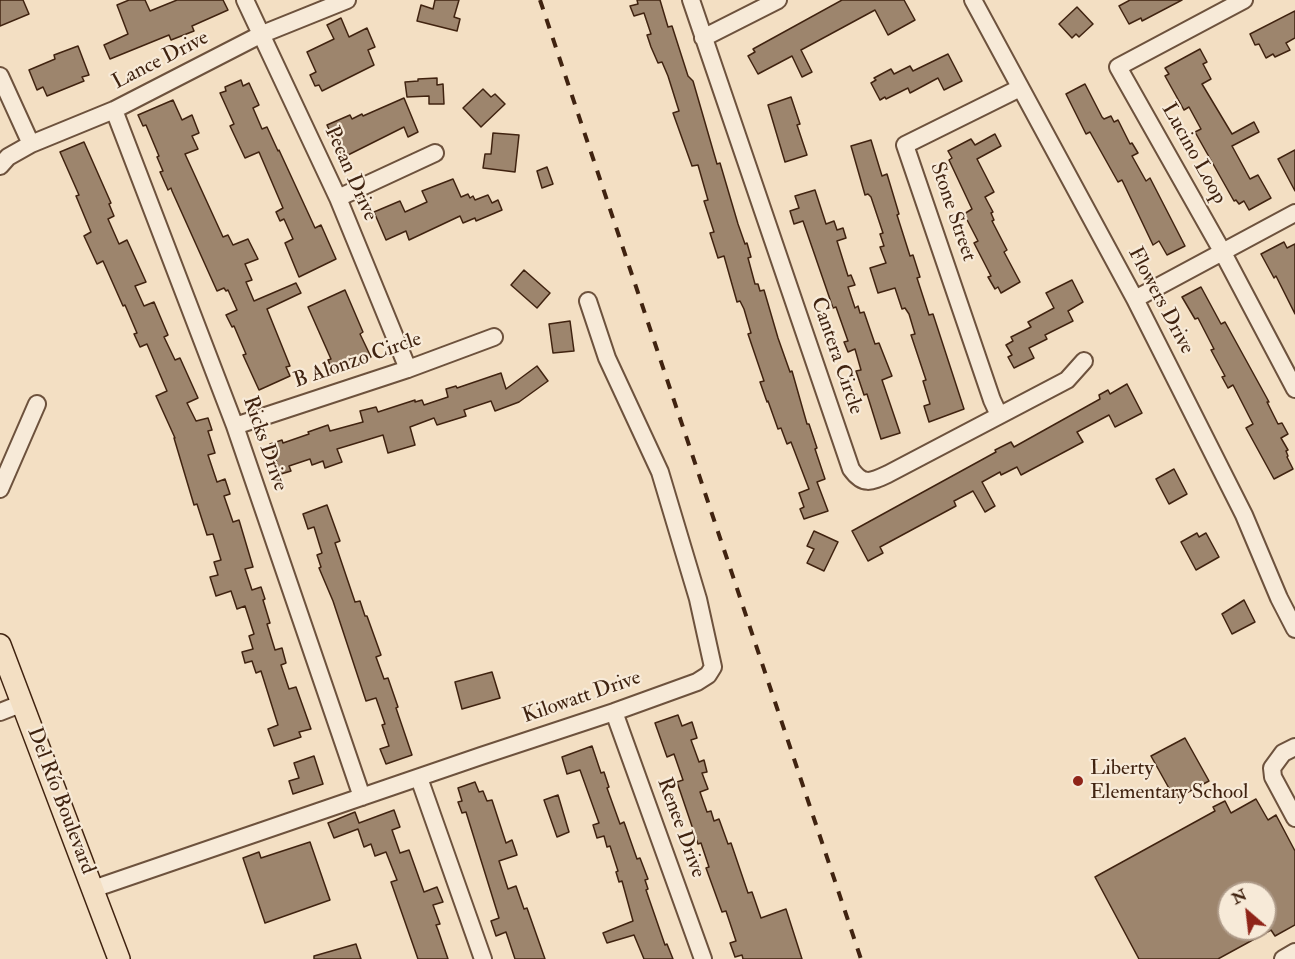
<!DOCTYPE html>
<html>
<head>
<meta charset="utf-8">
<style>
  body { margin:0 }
  #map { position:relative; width:1295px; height:959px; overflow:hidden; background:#f3dfc3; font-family:"IM FELL Double Pica",serif }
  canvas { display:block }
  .north { position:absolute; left:1217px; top:881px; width:60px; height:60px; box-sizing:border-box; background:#f7ead8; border:2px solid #ae9a88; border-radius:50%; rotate:332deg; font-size:16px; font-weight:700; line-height:24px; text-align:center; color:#402310 }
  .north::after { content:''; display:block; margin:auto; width:21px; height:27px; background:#8f2418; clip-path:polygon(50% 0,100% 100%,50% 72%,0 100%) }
</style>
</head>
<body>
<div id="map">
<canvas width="1295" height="959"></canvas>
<div class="north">N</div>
</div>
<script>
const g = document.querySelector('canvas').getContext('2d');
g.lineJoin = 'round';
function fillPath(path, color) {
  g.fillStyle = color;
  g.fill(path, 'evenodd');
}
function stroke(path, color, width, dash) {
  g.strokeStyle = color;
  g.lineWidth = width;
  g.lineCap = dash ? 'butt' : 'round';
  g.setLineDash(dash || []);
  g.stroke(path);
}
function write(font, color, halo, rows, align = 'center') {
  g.font = font + ' "IM FELL Double Pica",serif';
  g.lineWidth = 4.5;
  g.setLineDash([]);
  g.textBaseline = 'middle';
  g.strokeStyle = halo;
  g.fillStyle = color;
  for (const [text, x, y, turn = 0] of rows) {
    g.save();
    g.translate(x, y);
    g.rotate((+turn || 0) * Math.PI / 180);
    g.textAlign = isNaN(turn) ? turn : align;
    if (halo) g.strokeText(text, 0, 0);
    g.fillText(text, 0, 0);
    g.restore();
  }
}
const building = new Path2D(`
  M0,0H23L29,14L0,26Z
  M129,0H145L150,11L177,0H223L228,10L192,26L194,31L171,40L169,35L110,59L104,45L128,34L117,5Z
  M435,0H459L454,17L460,19L457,31L417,21L421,5L433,9Z
  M637,0H660L668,27L672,26L688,76L693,81L717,164L720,163L738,224L745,244L747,243L751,257L748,258L755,284H758L760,291L764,290L778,338L790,372L792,371L807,424H809L817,448L815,449L825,479L817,482L828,511L804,519L800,509L804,507L799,493L809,489L791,442L787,444L781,428L778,429L768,401L767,402L760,382L764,381L748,334L751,333L744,309L740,301L737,302L724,256L718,258L710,233L714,232L704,201L708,200L698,165L692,166L673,113L679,111L668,76L662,62L658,63L651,47L647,35L651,34L644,13L634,16L630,6L638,4Z
  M842,0H904L915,20L888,35L875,10L801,50L812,72L802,77L792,56L758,74L748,56L755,52L753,49Z
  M1130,0H1182L1142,21L1141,18L1129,24L1119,6Z
  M1077,7L1093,24L1079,37L1076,34L1072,38L1059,24Z
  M1295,11V38L1286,43L1290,50L1275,57L1273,54L1266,58L1259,44L1255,45L1250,34Z
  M341,18L349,37L367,28L375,47L368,50L374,65L322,91L319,85L315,86L310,75L316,72L307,52L334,39L327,25Z
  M78,46L89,75L82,77L84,81L47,96L43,87L37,90L29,70L55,59L54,55Z
  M1200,49L1207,62L1203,64L1211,79L1202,84L1232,134L1254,122L1259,132L1232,146L1250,179L1258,175L1271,198L1249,210L1244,201L1239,204L1236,200L1234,201L1195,132L1201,129L1189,107L1184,110L1165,76L1169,74L1165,68Z
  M948,54L962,81L944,90L938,78L910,93L908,88L886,99L885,97L880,100L871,83L876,80L874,78L891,69L894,74L910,66L913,71Z
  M437,78V85L443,84L444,104H429V96L407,97L405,82L418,81V79Z
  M241,80L243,86L249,83L259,105L253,108L262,129L267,127L278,151L279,150L315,228L321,225L336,259L299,277L285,243L293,239L284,219L280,221L276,212L283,208L259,152L245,158L230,126L234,124L220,93L226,91L225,87Z
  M1085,84L1102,117L1104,119L1111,116L1114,122L1118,120L1130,144L1132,143L1138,153L1132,156L1146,181L1150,178L1185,246L1167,255L1159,241L1153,245L1122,180L1118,182L1090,132L1086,134L1066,94Z
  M483,89L491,97L495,94L505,104L481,127L463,108Z
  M791,97L800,124L797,125L807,155L785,162L768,105Z
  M404,98L418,132L408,137L404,127L342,158L327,125L350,115L352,119L362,114L363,116Z
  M173,100L182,120L192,115L199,133L192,136L198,149L185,154L223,237L228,235L233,245L248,239L258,259L245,264L252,280L246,282L254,301L296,283L301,293L267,309L290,366L286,367L290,376L259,390L243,355L246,354L234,326L232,327L226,315L237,310L228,290L226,291L224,288L217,291L172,191L171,188L168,190L160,172L163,171L157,157L159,156L146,125L143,126L138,115Z
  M493,133L519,135L515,172L483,168L485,154H491Z
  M995,134L1001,146L977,159L994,192L985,197L993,212L991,213L994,220L992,221L1007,250L1004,252L1020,282L1001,293L998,287L995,289L988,277L991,276L974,243L978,241L964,214L972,209L949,160L952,158L948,151L971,139L975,145Z
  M871,140L882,176L887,174L899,214L897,215L910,256L913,255L920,277L917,278L929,315L933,314L964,409L929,422L924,406L930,404L923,381L926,380L911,335L915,334L909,314L905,308L902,309L895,288L878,293L870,268L886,263L880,247L884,246L880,234L883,233L871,197L868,194L865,195L851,146Z
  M84,142L111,203L109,204L114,216L108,219L119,244L127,240L146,282L135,286L144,306L154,302L168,335L164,337L175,360L180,358L198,398L187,403L196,421L208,418L212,430L208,431L215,453L208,455L217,482L225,479L230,494L224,496L233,522L239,520L253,567L245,569L252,590L261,587L265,599L263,600L270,623L267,624L275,650L282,648L286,663L281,665L289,689L296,687L311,729L299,732L301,737L274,746L268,729L278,725L261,671L256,673L252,661L245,663L242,652L253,649L249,636L254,634L245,606L237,609L231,591L216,596L210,577L218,575L214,562L221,560L213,534L207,535L197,504L194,505L174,438H175L156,396L167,391L147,344L140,347L134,334L137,333L125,305L123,306L103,261L97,264L84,236L91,232L76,196L79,195L60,152Z
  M1295,150V191L1278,159Z
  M547,167L553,184L542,188L537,171Z
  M453,179L461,197L468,194L470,198L473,196L475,200L488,195L492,203L498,200L502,210L476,221L475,218L463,223L460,216L409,240L406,231L386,240L374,212L400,201L405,212L427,202L422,191Z
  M815,190L826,224L834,221L837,230L843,228L846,238L837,241L848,276L851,275L855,285L848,287L855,308L858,306L860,313L864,312L875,344L879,343L892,376L882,380L900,433L881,439L867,394L864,395L856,371L861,370L855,349L848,352L844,342L848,341L836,307L833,308L803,221L794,224L790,211L799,208L795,196Z
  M1284,242L1287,248L1295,244V314L1276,276L1274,278L1261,254Z
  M524,270L550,293L537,308L511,285Z
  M1072,280L1083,302L1068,311L1073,321L1045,335L1047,339L1029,348L1034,358L1014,368L1008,357L1012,355L1006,345L1013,341L1011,337L1031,327L1028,322L1054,308L1046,293Z
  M1201,287L1221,324L1225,322L1269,402H1267L1278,424L1282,423L1288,434L1281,438L1288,450L1286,451L1288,456L1287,457L1293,469L1274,479L1246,428L1253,424L1233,385L1228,388L1222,377L1225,376L1211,350L1214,349L1198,318L1195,319L1182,297Z
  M345,290L363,332L360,334L371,357L333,372L328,360L331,359L308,307Z
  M570,321L574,351L553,353L549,324Z
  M537,366L548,381L519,402L495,411L491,401L464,410L466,416L437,425L434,418L410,427L415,445L388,453L383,435L337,449L342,462L325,468L323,461L312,465L310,459L289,466L291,471L281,474L270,444L282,440L283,443L309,434L308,432L328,425L330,431L363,422L360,411L376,407L378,412L415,400V402L422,400L424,405L448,397L446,389L456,386L457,388L501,373L506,389Z
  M1127,384L1142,413L1115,427L1109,415L1077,432L1083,442L1021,475L1017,467L1001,475L1000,472L982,482L995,506L985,512L973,491L954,501L956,506L880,547L883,553L868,561L852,531L996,452L995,450L1011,442L1014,447L1100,399L1099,395L1108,390L1110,394Z
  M1174,469L1187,494L1169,504L1156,479Z
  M327,505L340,541L335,543L355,602L360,601L365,616H367L381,655L376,657L384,679L388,678L398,707L396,708L412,755L386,764L380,749L389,746L382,725L385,724L376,698L366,701L333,601L319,568L321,567L317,555L322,553L314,527L308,529L303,514Z
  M814,531L838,542L824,571L807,563L814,549L807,546Z
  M1197,533L1199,537L1206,533L1219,557L1196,570L1181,542Z
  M1244,600L1255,622L1232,634L1222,614Z
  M492,672L500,698L462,709L455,682Z
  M678,715L682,726L692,722L697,738L691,740L699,762L704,760L707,772L702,773L708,789L700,792L707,812L711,811L714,821L719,819L728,844L731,843L748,893L752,892L761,918L786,909L802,959H743L742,955L735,957L730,943L736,941L726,911L722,912L706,868L709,867L701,843L698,844L677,782L683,780L674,754L667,757L655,723Z
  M1185,738L1209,781L1175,799L1151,756Z
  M592,746L601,773L604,772L609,787L607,788L620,824L624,822L637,859L640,858L648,879L645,880L648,889L646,890L665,945L667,944L673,959H644L634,935L607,943L603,933L633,921L622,881L619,882L616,872L618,871L610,846L607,847L604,836L597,838L593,825L599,823L580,770L567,774L562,757Z
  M314,756L323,784L293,794L289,781L299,778L294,763Z
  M475,782L479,792L483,791L487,801L492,800L506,843L512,840L517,855L499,861L508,889L516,886L524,909L527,908L545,959H515L506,932L496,936L491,921L499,918L466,812L462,813L458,802L462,801L458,788Z
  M558,795L569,832L557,837L544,800Z
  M1256,799L1268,820L1276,815L1295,851V925L1275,936L1271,930L1218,959H1139L1095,877L1215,811L1213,807L1225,801L1231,813ZM1229,893H1265V929H1229Z
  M394,810L400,827L392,830L400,853L409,850L424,892L437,887L443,902L433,905L440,924L436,925L438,930L448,959H418L391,882L397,880L386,852L375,856L371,844L364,847L358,829L334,838L328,823L355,812L359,823Z
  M310,842L330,900L265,923L243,858L259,852L261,858Z
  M356,944L361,959H314V956Z`);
const minor = new Path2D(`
  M245,0L338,198L408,369
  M691,0L851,469C863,486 871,482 888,474L1067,380L1084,361
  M973,0L1135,299L1244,515L1279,598L1295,629
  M1244,0L1118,67L1222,251L1295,389
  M703,38L778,0
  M0,76L31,144
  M114,110L235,426L362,797
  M0,166L8,157L31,144L114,110L260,35L347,0
  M338,198L435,153
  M1135,299L1295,213
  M999,415L992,400L905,145L1020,88
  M235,426L408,369L494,337
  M0,489L37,404
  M0,712L23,703
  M614,712L703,959
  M1295,747L1283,753L1272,768L1273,777L1295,818
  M419,778L483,959
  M93,889L481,756L614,712L697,682L708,675L713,667L698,599L660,472L607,358L588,301
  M1283,959L1295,952`);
const major = new Path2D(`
  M0,645L119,959`);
const rail = new Path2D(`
  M540,0L861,959`);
const markers = [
  [1078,781,6,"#8f2418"]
];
const streetNames = [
  ["Lance Drive",161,61,-27],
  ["Lucino Loop",1193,154,61],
  ["Pecan Drive",350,174,66],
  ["Stone Street",952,212,71],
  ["Flowers Drive",1160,301,62],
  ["Cantera Circle",836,356,71],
  ["B Alonzo Circle",358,361,-19],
  ["Ricks Drive",264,444,71],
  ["Kilowatt Drive",582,698,-19],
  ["Del Río Boulevard",60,801,69],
  ["Renee Drive",680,828,70]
];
const poiNames = [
  ["Liberty",1090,769],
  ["Elementary School",1090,793]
];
fillPath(building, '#9d856d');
stroke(building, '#402310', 1.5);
stroke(minor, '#6d523d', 20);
stroke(major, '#402310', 24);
stroke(minor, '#f7ead8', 16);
stroke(major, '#f3dfc3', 21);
stroke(rail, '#402310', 4, [10, 10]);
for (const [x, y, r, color] of markers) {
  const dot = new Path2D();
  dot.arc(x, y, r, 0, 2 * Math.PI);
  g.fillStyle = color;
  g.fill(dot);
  stroke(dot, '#f7ead8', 2);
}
write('21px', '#402310', '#f7ead8', streetNames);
write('21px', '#402310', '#f7ead8', poiNames, 'left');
</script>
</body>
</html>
